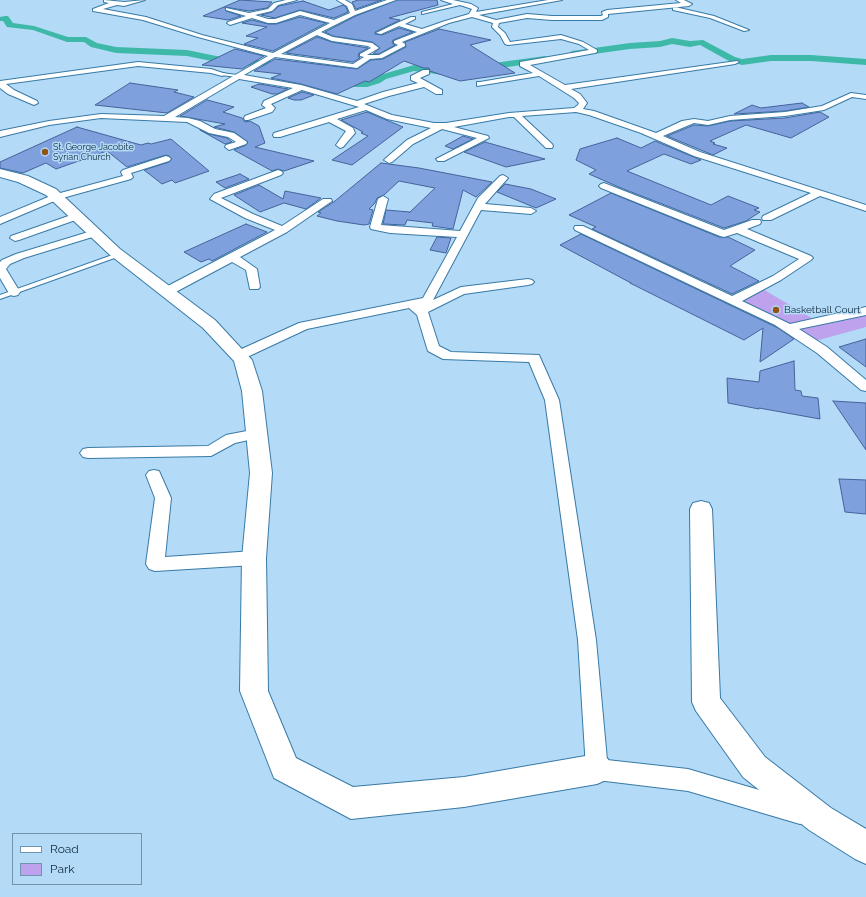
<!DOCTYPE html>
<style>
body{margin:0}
#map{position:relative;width:866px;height:897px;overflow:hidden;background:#b3daf7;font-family:Raleway,sans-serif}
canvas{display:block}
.legend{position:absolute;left:12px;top:833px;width:130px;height:52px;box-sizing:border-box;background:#b3daf7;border:1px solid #7194ad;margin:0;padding:5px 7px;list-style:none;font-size:12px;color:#0f2a3d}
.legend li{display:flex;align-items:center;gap:8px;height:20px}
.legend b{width:20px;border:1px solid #7194ad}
</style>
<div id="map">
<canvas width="866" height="897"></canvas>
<ul class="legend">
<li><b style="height:5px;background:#fff"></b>Road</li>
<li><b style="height:11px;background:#bea2ed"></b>Park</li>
</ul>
</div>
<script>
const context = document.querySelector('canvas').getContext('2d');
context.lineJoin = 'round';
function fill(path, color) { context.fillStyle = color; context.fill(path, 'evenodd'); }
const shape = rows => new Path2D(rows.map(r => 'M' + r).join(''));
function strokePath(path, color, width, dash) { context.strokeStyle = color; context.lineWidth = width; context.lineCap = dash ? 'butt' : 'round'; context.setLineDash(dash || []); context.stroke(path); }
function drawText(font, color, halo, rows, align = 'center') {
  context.font = font + ' Raleway,sans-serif'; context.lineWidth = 3; context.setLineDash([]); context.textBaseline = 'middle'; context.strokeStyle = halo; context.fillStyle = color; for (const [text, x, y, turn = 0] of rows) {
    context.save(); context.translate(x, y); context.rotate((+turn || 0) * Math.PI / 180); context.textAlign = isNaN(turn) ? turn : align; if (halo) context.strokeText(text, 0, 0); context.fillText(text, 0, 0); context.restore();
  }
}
const green = shape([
 [761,288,815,320,789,326,732,301],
 [862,313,866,316,866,327,815,341,798,330]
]);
const canal = shape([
 [5,16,8,16,13,23,34,26,68,37,86,37,97,43,116,47,187,50,226,58,289,62,298,68,293,71,287,68,226,64,187,56,116,53,91,47,84,42,67,42,33,30,7,27,3,21,0,21,0,17,5,16],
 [672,38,690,41,703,40,735,57,742,59,771,55,811,55,866,59,866,65,811,61,771,61,742,65,729,61,700,45,690,47,672,44,660,47,630,49,572,57,568,54,572,51,630,43,660,41,672,38],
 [545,56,548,57,549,59,548,61,501,68,477,74,472,71,474,69,501,62,545,56],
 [414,65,451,70,456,73,451,76,414,71,386,79,380,83,367,87,356,87,332,83,327,80,332,77,366,81,380,75,414,65]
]);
const building = shape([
 [240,0,272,2,267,8,249,11,225,7,226,11,241,16,228,20,203,16,240,0],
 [358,0,382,0,356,9,352,2,358,0],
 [397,0,437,0,438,5,389,18,400,20,375,32,375,34,382,35,399,28,413,32,393,40,392,43,395,45,379,54,373,54,380,48,372,42,333,36,325,32,356,16,397,0],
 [303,1,329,10,343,5,346,7,348,12,334,18,300,10,275,18,261,15,272,12,279,6,303,1],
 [300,17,326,23,273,51,244,44,258,38,246,36,267,27,242,23,252,20,268,24,276,24,300,17],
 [439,29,491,40,470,45,515,73,460,81,430,71,429,68,424,68,404,61,369,82,365,81,337,94,301,84,271,78,281,74,254,71,275,59,357,69,371,60,383,59,406,47,405,42,439,29],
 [317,37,332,42,368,48,359,53,358,56,360,58,353,62,286,53,317,37],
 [235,49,264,56,242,69,202,65,235,49],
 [130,83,178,90,174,92,194,97,167,113,95,105,130,83],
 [259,84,288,89,277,94,272,94,251,87,259,84],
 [302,92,314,95,301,100,294,100,288,98,302,92],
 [207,100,234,107,223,112,242,118,245,122,250,121,259,126,265,143,255,147,314,161,284,171,278,169,272,171,234,150,246,145,248,142,234,132,214,127,225,124,180,116,207,100],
 [802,103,809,107,785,111,734,114,752,105,761,108,802,103],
 [367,112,403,127,352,165,332,160,368,136,361,133,363,132,341,120,367,112],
 [820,112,829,117,791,138,746,125,710,141,715,143,713,144,727,148,713,155,667,136,694,125,708,126,730,121,785,118,820,112],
 [77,127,141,145,148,143,151,144,171,139,209,171,175,183,172,180,162,184,144,170,169,162,172,159,169,156,166,155,127,167,107,151,56,169,46,163,23,173,0,168,0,162,77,127],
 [200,130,209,134,227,138,232,142,225,144,200,130],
 [463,136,473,139,453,149,445,146,463,136],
 [617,138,641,148,655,141,701,160,691,164,664,154,627,171,711,205,728,196,759,208,754,210,760,212,746,221,724,228,621,188,589,174,596,170,576,160,580,149,617,138],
 [485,142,545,159,506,167,464,152,485,142],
 [381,163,419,168,492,182,476,197,463,190,453,229,432,226,433,223,407,220,405,225,383,224,386,210,410,212,409,213,435,188,399,181,384,195,377,198,375,203,369,209,373,210,369,224,364,225,337,221,317,216,321,213,318,212,335,201,381,163],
 [240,174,249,179,225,188,216,182,240,174],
 [505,184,531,189,556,199,536,208,497,192,505,184],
 [259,185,283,199,285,191,321,198,306,209,284,203,260,212,234,195,259,185],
 [611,193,719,237,728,237,755,250,730,266,759,281,732,294,592,229,596,227,569,215,611,193],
 [246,224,267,232,212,261,209,259,201,262,184,252,246,224],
 [581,234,778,328,794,339,760,362,763,328,744,340,630,283,631,283,560,245,581,234],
 [437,237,451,238,446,253,430,250,437,237],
 [866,339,866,367,839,347,866,339],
 [794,361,795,390,801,391,802,396,818,398,820,419,759,408,759,409,728,403,727,378,759,382,760,371,794,361],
 [833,401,866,403,866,450,833,401],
 [839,479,866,480,866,514,845,512,839,479]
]);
const lane = shape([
 [222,73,237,75,239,76,237,77,221,75,222,73],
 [118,253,121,255,120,256,0,299,0,295,118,253]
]);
const street = shape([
 [104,0,124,2,145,0,124,6,117,5,103,9,146,17,202,35,273,53,330,23,300,15,276,23,268,23,252,18,230,25,227,23,228,22,246,16,226,10,226,8,249,13,268,9,274,3,286,0,297,0,278,5,272,11,255,15,268,19,275,19,300,11,334,20,350,13,347,6,337,0,345,0,352,4,355,11,387,0,396,0,355,15,321,32,333,37,372,43,379,48,367,55,379,55,398,45,394,43,394,41,417,32,399,26,381,34,376,33,397,23,411,17,415,17,415,19,405,24,422,29,445,21,469,14,472,9,460,5,422,14,422,12,453,4,441,0,453,0,471,4,478,8,476,12,548,0,562,0,479,15,496,20,527,14,552,16,601,16,603,15,602,12,607,10,681,3,676,0,684,0,692,4,689,6,608,14,608,17,602,20,552,20,527,18,499,23,498,27,505,33,510,42,561,35,583,42,597,50,597,52,595,53,530,65,565,85,737,61,739,62,735,64,571,89,580,94,587,103,583,109,594,111,656,133,682,121,694,119,708,121,730,116,785,112,822,106,851,93,866,95,866,99,852,97,824,110,785,116,730,120,708,125,694,123,663,136,700,152,866,205,866,211,820,196,771,220,763,220,762,218,763,216,811,193,694,156,641,133,589,115,576,112,522,116,552,144,553,146,552,148,546,148,514,117,509,117,454,127,488,136,489,138,444,161,438,161,436,159,477,138,442,129,413,144,392,162,389,163,384,160,386,158,407,140,431,128,387,119,366,110,337,119,353,128,355,133,343,147,340,148,336,145,346,131,329,122,280,137,274,137,273,135,274,133,359,107,302,90,271,104,275,108,272,112,248,120,245,120,244,118,245,116,266,108,262,105,264,101,293,88,239,79,175,117,188,118,200,121,215,129,234,133,247,142,246,144,229,150,225,147,226,145,236,142,228,137,209,133,187,122,101,118,49,125,0,137,0,131,49,121,101,114,164,116,268,56,198,37,143,20,93,11,93,9,109,3,104,2,104,0],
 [472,17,493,23,492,27,500,35,505,44,508,45,561,39,579,44,589,50,520,62,520,66,533,73,480,82,477,82,477,86,539,76,574,98,579,103,578,105,574,108,509,113,446,123,434,123,392,115,364,104,389,96,424,87,436,94,442,94,442,90,420,78,429,74,429,70,423,70,411,76,411,80,418,83,383,92,357,101,301,85,244,75,275,57,357,68,370,59,382,58,405,46,405,44,402,42,449,23,472,17],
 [317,35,332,41,368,46,371,48,360,54,360,56,364,57,353,64,281,54,317,35],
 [675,7,714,16,749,30,744,31,710,18,673,10,673,8,675,7],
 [138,62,211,69,226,74,222,76,211,73,138,66,6,84,14,90,37,101,38,103,34,105,8,94,0,88,0,81,138,62],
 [166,156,169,157,171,159,169,161,131,173,133,177,131,179,59,199,0,224,0,217,53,195,123,176,121,172,123,170,166,156],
 [278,170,281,171,283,173,281,175,221,198,253,214,282,226,323,199,331,199,332,201,287,232,240,257,257,269,260,287,258,289,250,289,246,270,232,262,170,295,162,295,160,292,162,289,275,230,245,218,210,199,214,194,278,170],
 [503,175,508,178,485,204,531,208,536,211,531,214,481,210,433,300,461,287,528,279,532,280,534,282,532,284,528,285,464,294,428,312,439,346,451,352,539,355,559,400,596,640,607,760,688,769,800,802,808,805,811,813,808,821,800,824,688,791,597,780,589,776,586,769,578,640,545,400,529,362,443,359,428,351,427,348,417,315,409,308,307,329,245,358,235,358,233,355,235,352,299,323,423,298,457,237,390,233,371,229,370,227,378,199,383,196,388,199,381,225,460,231,478,198,500,176,503,175],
 [604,183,724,230,752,220,760,220,761,222,760,224,747,229,811,256,813,258,811,260,781,280,742,301,790,324,866,307,866,315,799,329,827,347,866,380,866,391,861,390,817,353,775,325,575,230,574,228,575,226,583,226,732,296,773,276,799,259,737,233,724,237,720,236,601,188,599,186,601,184,604,183],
 [77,213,81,214,82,216,81,218,19,240,15,241,10,238,11,236,77,213],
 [95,230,100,233,99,235,24,258,10,264,6,269,20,292,18,295,14,296,10,295,0,278,0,262,2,260,16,254,95,230],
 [257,429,262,431,264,434,262,437,235,443,211,456,88,458,83,457,80,453,83,449,88,448,208,446,226,435,257,429],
 [154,470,159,471,171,498,165,557,254,551,260,553,263,558,260,563,254,565,155,571,149,569,146,564,155,498,146,475,149,471,154,470]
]);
const secondary = shape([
 [0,169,28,176,56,189,120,249,215,320,252,360,262,391,272,473,266,558,268,691,296,758,353,787,464,777,597,754,608,759,612,769,608,779,597,784,464,807,351,819,274,778,240,691,242,558,250,473,242,391,234,361,203,328,110,255,46,195,18,182,0,177,0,169],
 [701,501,709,503,712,509,720,698,765,757,831,808,866,829,866,864,855,859,809,830,743,777,696,711,692,702,690,509,693,503,701,501]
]);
const markers = [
 [45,152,4,"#905415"],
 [776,310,4,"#905415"]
];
const farPoinames = [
 ["St. George Jacobite",53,147],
 ["Syrian Church",53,157]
];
const poiNames = [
 ["Basketball Court",784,310]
];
fill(green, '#bea2ed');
fill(canal, '#3fb9a7');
fill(building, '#7ea0dc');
strokePath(building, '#44639b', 1);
strokePath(lane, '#387aa6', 2);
strokePath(street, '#387aa6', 2);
strokePath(secondary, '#387aa6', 2);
fill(lane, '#fff');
fill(street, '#fff');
fill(secondary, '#fff');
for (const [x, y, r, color] of markers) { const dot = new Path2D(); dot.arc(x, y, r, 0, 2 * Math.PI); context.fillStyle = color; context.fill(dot); strokePath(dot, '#b3daf7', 1.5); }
drawText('9px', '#0f2a3d', '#b3daf7', farPoinames, 'left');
drawText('10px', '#0f2a3d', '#b3daf7', poiNames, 'left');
</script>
